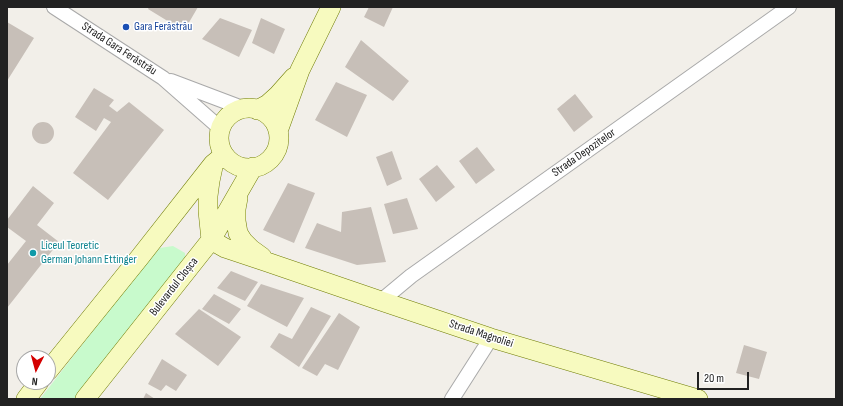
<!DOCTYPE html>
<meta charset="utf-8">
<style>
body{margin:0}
#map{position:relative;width:843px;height:406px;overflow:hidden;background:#f2efe9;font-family:"Sofia Sans Condensed",sans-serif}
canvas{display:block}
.frame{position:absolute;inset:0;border:8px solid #222;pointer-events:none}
.north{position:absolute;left:16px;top:350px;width:40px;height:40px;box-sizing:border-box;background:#fff;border:1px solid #a7a7a7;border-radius:50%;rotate:186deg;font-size:11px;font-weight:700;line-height:16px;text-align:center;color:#222}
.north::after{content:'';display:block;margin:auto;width:14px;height:18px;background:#d40000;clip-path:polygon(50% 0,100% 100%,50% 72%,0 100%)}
.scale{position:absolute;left:697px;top:372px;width:52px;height:18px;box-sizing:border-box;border:2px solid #222;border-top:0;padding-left:5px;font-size:12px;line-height:14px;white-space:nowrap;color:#222;-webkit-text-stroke:3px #fff;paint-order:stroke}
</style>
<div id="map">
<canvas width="843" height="406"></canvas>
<div class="frame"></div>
<div class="north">N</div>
<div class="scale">20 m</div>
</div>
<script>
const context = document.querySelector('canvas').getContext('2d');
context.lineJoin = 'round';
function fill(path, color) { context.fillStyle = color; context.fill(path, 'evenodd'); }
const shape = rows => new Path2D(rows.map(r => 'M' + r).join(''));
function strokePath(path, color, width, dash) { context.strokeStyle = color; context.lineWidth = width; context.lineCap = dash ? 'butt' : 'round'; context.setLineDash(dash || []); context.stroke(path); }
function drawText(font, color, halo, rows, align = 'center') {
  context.font = font + ' "Sofia Sans Condensed",sans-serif'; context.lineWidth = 3; context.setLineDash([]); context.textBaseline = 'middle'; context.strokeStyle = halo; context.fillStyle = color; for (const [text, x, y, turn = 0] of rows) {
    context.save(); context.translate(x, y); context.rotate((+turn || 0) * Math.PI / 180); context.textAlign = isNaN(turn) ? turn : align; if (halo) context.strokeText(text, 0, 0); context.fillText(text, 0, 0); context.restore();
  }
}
const park = shape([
 [173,246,185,253,185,266,74,399,40,399,144,265,160,248]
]);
const building = shape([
 [149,7,198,7,184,31,148,9],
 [369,7,393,7,384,27,364,17],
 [220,18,252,30,239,57,202,39],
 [261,18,285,29,274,54,252,43],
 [7,22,34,38,7,81],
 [361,40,409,81,393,101,345,67],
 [336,82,367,95,347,137,315,120],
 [94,88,114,100,109,106,117,112,129,102,164,130,108,200,73,173,111,122,104,118,96,131,75,117],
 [575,94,593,117,574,132,557,109],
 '32 133a11 11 0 1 1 22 0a11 11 0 1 1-22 0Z',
 [477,147,495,170,476,184,459,161],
 [392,151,402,179,387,186,376,157],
 [437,165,455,187,436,202,419,179],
 [288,183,315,193,294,243,263,230],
 [33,186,54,203,37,225,59,242,7,308,7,265,26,241,7,227,7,220],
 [407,198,418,229,393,234,384,204],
 [371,207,386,262,357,265,305,248,317,223,341,232,342,212],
 [231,271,258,282,245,301,217,288],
 [261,284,304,298,287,327,247,306],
 [214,294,241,309,229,324,202,309],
 [311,307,331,316,299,367,270,347,279,333,292,339],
 [199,309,241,337,218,366,175,334],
 [339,313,360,327,338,370,325,364,317,376,302,368],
 [744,345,767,352,759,379,736,373],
 [162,359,187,375,176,391,166,385,161,391,148,384],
 [146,393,155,399,143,399]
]);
const street = shape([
 [54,7,163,78,221,129],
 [171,81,245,109],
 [381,301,411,276,789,7],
 [452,399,491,338]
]);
const secondary = shape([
 '219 138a30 30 0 1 1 60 0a30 30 0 1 1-60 0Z',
 [257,110,268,104,278,95,294,77],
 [278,131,300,70,331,7],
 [238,198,236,209,236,221,238,233,243,241,251,249,262,257],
 [211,240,225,248,267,262,381,301,491,338,698,399],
 [211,240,208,211,208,196,210,181,213,167],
 [48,371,140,257,213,164,224,155],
 [26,399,39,382],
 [85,399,211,240,253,167]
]);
const markers = [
 [126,27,4,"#1a4fb4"],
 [33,253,4,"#0f9aa8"]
];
const transitNames = [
 ["Gara Ferăstrău",134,27]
];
const streetNames = [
 ["Strada Gara Ferăstrău",119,49,33],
 ["Strada Depozitelor",584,153,-35],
 ["Bulevardul Cloșca",174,287,-52],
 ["Strada Magnoliei",481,334,18]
];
const cultureNames = [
 ["Liceul Teoretic",41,246],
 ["German Johann Ettinger",41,260]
];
fill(park, '#c8facc');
fill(building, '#c7bfb8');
strokePath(street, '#a9a9a9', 16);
strokePath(secondary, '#707d05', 20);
strokePath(street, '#fff', 14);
strokePath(secondary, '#f7fabf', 19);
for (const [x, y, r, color] of markers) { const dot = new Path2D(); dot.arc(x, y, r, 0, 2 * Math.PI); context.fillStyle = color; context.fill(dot); strokePath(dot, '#fff', 1.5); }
drawText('12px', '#164399', '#fff', transitNames, 'left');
drawText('12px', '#222', '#fff', streetNames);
drawText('12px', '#0d838f', '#fff', cultureNames, 'left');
</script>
